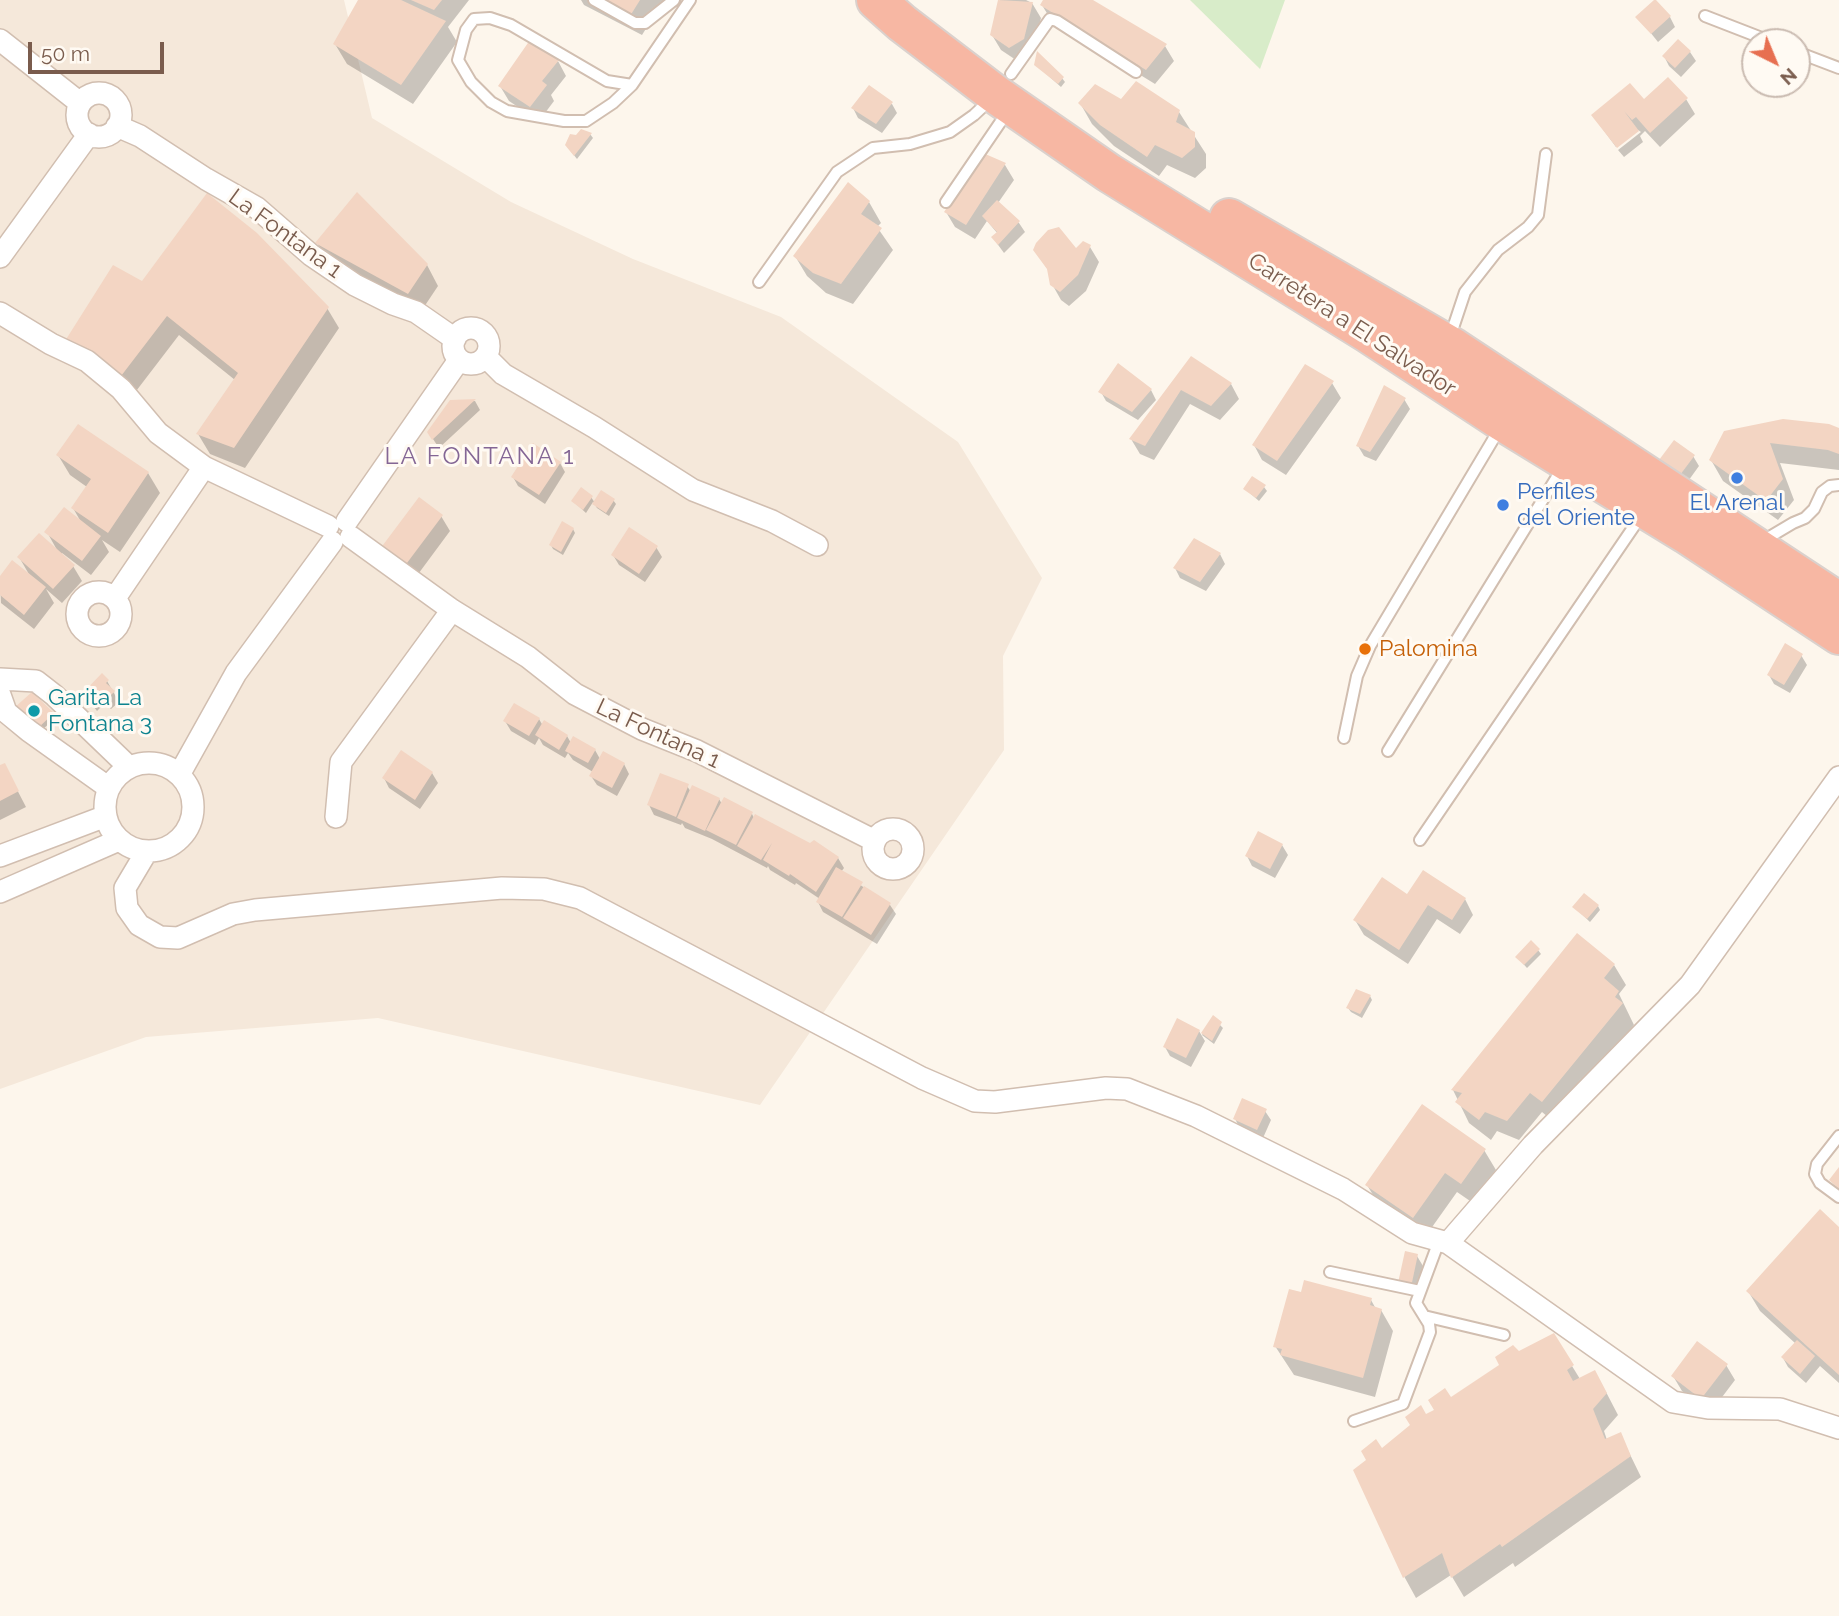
<!DOCTYPE html>
<style>
body{margin:0}
#map{position:relative;width:1839px;height:1616px;overflow:hidden;background:#fdf6ec;font-family:Raleway,sans-serif}
canvas{display:block}
.north{position:absolute;left:1741px;top:28px;width:70px;height:70px;box-sizing:border-box;background:#fffaf3;border:2px solid #cabbb1;border-radius:50%;rotate:137deg;font-size:19px;font-weight:700;line-height:28px;text-align:center;color:#7a5c4d}
.north::after{content:'';display:block;margin:auto;width:24px;height:32px;background:#e76f51;clip-path:polygon(50% 0,100% 100%,50% 72%,0 100%)}
.scale{position:absolute;left:28px;top:42px;width:136px;height:32px;box-sizing:border-box;border:4px solid #7a5c4d;border-top:0;padding-left:9px;font-size:21px;line-height:24px;white-space:nowrap;color:#7a5c4d;-webkit-text-stroke:5px #fffaf3;paint-order:stroke}
</style>
<div id="map">
<canvas width="1839" height="1616"></canvas>
<div class="north">N</div>
<div class="scale">50 m</div>
</div>
<script>
const context = document.querySelector('canvas').getContext('2d');
context.lineJoin = 'round';
function fill(path, color) { context.fillStyle = color; context.fill(path, 'evenodd'); }
const shape = rows => new Path2D(rows.map(r => 'M' + r).join(''));
function strokePath(path, color, width, dash) { context.strokeStyle = color; context.lineWidth = width; context.lineCap = dash ? 'butt' : 'round'; context.setLineDash(dash || []); context.stroke(path); }
function drawText(font, color, halo, rows, align = 'center') {
  context.font = font + ' Raleway,sans-serif'; context.lineWidth = 6; context.setLineDash([]); context.textBaseline = 'middle'; context.strokeStyle = halo; context.fillStyle = color; for (const [text, x, y, turn = 0] of rows) {
    context.save(); context.translate(x, y); context.rotate((+turn || 0) * Math.PI / 180); context.textAlign = isNaN(turn) ? turn : align; if (halo) context.strokeText(text, 0, 0); context.fillText(text, 0, 0); context.restore();
  }
}
const residential = shape([
 [0,0,344,0,372,118,511,202,633,259,781,317,958,442,1042,578,1003,656,1004,750,760,1105,378,1018,146,1037,0,1089]
]);
const green = shape([
 [1190,0,1285,0,1260,69]
]);
const shadow = shape([
 [360,0,469,0,448,27,457,42,413,104,347,64,335,44],
 [581,0,664,0,642,35,584,5],
 [1000,0,1026,0,1032,3,1041,18,1032,54,1019,62,1001,50,992,35],
 [1045,0,1090,0,1165,46,1174,61,1155,84,1051,20,1042,5],
 [1638,17,1670,17,1675,27,1658,42],
 [1690,52,1696,61,1681,77,1669,66,1664,56],
 [558,61,566,76,551,95,554,101,539,121,509,101,500,86],
 [1036,65,1062,78,1065,82,1061,87],
 [1686,99,1695,114,1660,147,1645,131,1640,136,1643,142,1624,157,1618,150,1641,132,1638,130,1616,147,1593,116,1644,102],
 [1080,103,1179,112,1206,154,1206,168,1195,178,1167,165,1159,176,1114,146,1092,124],
 [892,104,897,113,882,133,858,118,853,108],
 [590,134,593,138,577,159,569,149],
 [984,155,1005,165,1014,180,998,203,1019,223,1025,232,1004,253,993,238,998,234,987,221,975,239,955,227,946,212],
 [869,202,881,223,877,227,893,250,853,304,826,293,807,276,795,256],
 [317,243,427,265,438,286,420,313,328,263],
 [1090,247,1099,262,1086,291,1069,306,1061,300,1052,284,1050,273,1035,250,1075,250],
 [143,284,327,308,339,328,245,468,210,454,198,434,235,380,179,335,130,399,67,341],
 [1191,359,1231,384,1239,399,1220,420,1190,404,1154,460,1140,454,1131,439],
 [1332,383,1341,398,1286,475,1262,460,1254,445],
 [1151,390,1156,400,1138,420,1106,401,1101,392],
 [1404,399,1410,409,1376,461,1364,456,1358,446],
 [475,401,480,410,439,448,429,433,451,402],
 [1839,430,1839,470,1780,463,1794,500,1778,520,1723,481,1711,460,1725,432],
 [58,455,148,473,160,493,120,552,102,540,109,552,91,575,62,553,61,555,73,566,82,581,62,603,46,589,54,603,34,629,1,603,0,578,30,576,19,557,57,550,47,532,81,522,73,508,87,487,70,475],
 [1693,456,1699,466,1686,484,1661,460],
 [560,463,565,472,545,504,518,486,513,477],
 [1264,487,1267,491,1259,501,1245,489],
 [591,497,595,503,613,500,616,504,609,516,597,508,593,502,586,513,573,501],
 [441,516,450,531,413,581,391,565],
 [573,529,575,533,563,555,553,549,551,545],
 [656,547,662,557,645,582,619,565,613,555],
 [1220,554,1225,564,1206,591,1180,578,1175,568],
 [1801,655,1807,665,1790,693,1774,684,1769,675],
 [107,681,119,702,111,709,105,703,97,711,84,694],
 [19,713,52,714,55,718,40,732],
 [539,719,543,726,567,736,571,743,595,750,600,759,624,764,629,774,617,796,597,785,591,776,593,772,573,760,568,753,565,758,543,745,539,738,535,745,511,731,505,721],
 [0,767,12,780,26,807,0,820],
 [432,773,438,783,420,809,389,788,384,778],
 [687,786,691,792,719,799,722,804,752,814,754,818,838,858,844,868,841,872,890,905,896,914,877,944,823,912,818,902,820,899,796,883,795,885,770,870,768,866,767,868,712,839,685,828,682,823,681,825,654,815,649,805],
 [1282,845,1288,855,1275,878,1252,866,1247,856],
 [1408,896,1465,899,1473,915,1460,934,1437,919,1408,964,1364,935,1355,920],
 [1598,906,1600,910,1590,922,1574,907],
 [1538,950,1541,954,1527,968,1517,957],
 [1614,965,1626,985,1619,994,1634,1025,1554,1122,1542,1112,1519,1140,1497,1131,1491,1140,1469,1123,1453,1090],
 [1370,996,1372,1000,1362,1018,1351,1012,1348,1008],
 [1213,1018,1223,1028,1214,1044,1202,1035],
 [1199,1031,1205,1041,1191,1067,1170,1056,1165,1047],
 [1265,1111,1271,1120,1263,1138,1240,1128,1235,1119],
 [1484,1150,1496,1170,1473,1203,1457,1192,1425,1237,1379,1205,1367,1185],
 [1839,1229,1839,1383,1820,1366,1806,1383,1788,1367,1783,1358,1796,1344,1760,1311,1748,1291],
 [1417,1256,1423,1266,1416,1295,1405,1293],
 [1371,1300,1376,1309,1381,1310,1393,1331,1375,1397,1294,1375,1275,1346],
 [1553,1335,1580,1379,1606,1392,1618,1415,1604,1431,1607,1440,1620,1434,1641,1477,1515,1567,1513,1563,1464,1597,1451,1575,1416,1598,1405,1578,1355,1471,1426,1416,1518,1353],
 [1726,1365,1735,1380,1710,1413,1682,1391,1673,1376]
]);
const building = shape([
 [358,0,401,0,446,21,401,85,333,44],
 [411,0,442,0,434,10],
 [600,0,640,0,630,16],
 [998,0,1033,2,1024,39,1009,48,990,35],
 [1043,0,1093,0,1167,44,1146,70,1040,5],
 [1654,0,1656,0,1671,16,1651,34,1635,17],
 [1678,39,1691,51,1675,68,1662,56],
 [530,40,559,60,542,81,547,85,530,107,498,86],
 [1037,51,1064,77,1058,84,1034,65],
 [1668,77,1688,98,1650,133,1636,117,1632,120,1624,111,1639,131,1617,148,1591,115,1630,83,1644,99],
 [1136,81,1180,110,1176,122,1195,132,1195,147,1182,158,1155,145,1147,157,1100,125,1078,103,1095,84,1121,99],
 [869,85,893,102,876,124,851,108],
 [581,129,592,133,574,156,565,145,570,134,576,135],
 [983,153,1006,163,966,225,944,212],
 [848,182,870,201,861,214,882,228,841,284,813,273,793,256],
 [357,192,428,264,408,294,315,243],
 [207,193,257,233,329,307,234,448,196,434,238,373,167,316,118,380,65,341,113,265,142,281],
 [997,200,1020,221,998,245,991,237,997,232,982,216],
 [1059,227,1076,248,1083,241,1091,245,1078,275,1060,292,1050,285,1047,269,1033,250,1036,243,1048,230],
 [1191,356,1232,383,1211,406,1181,390,1145,446,1129,439],
 [1118,363,1152,389,1132,412,1098,392],
 [1305,364,1334,381,1277,461,1252,445],
 [1384,385,1406,398,1370,452,1356,446],
 [476,399,432,440,427,432,450,400],
 [1783,419,1829,424,1839,428,1839,454,1828,450,1770,443,1783,479,1766,501,1709,460,1724,431],
 [78,424,149,472,108,533,71,508,91,479,56,455],
 [1674,440,1695,455,1680,475,1659,460],
 [533,443,561,462,539,495,511,477],
 [1252,476,1266,485,1256,498,1243,489],
 [581,487,593,496,583,510,571,501],
 [601,490,615,499,606,513,592,504],
 [419,497,443,515,404,567,380,549],
 [64,507,101,536,82,561,44,532],
 [562,521,574,528,561,552,549,545],
 [629,527,658,546,639,574,611,555],
 [39,533,75,565,53,589,17,557],
 [1194,538,1221,553,1200,582,1173,568],
 [12,560,46,587,24,615,0,595,0,576],
 [1785,643,1803,654,1784,685,1767,675],
 [102,673,109,680,106,683,115,691,105,701,99,694,91,703,82,694],
 [32,692,54,713,37,729,14,708],
 [514,703,540,718,529,736,503,721],
 [544,720,568,735,559,750,535,735],
 [573,736,596,749,588,763,565,751],
 [401,750,433,772,415,800,382,778],
 [603,751,625,763,612,788,589,776],
 [5,763,19,791,0,801,0,765],
 [660,773,689,784,676,817,647,805],
 [692,785,720,798,705,831,677,818],
 [724,797,753,812,736,845,706,830],
 [755,814,810,843,814,840,839,857,816,892,790,874,789,876,763,860,772,843,761,860,737,846],
 [1258,831,1283,844,1270,869,1245,856],
 [836,867,863,882,842,917,816,902],
 [1423,870,1466,898,1452,920,1428,905,1399,950,1353,920,1382,877,1407,894],
 [864,886,891,903,871,935,843,918],
 [1584,893,1599,905,1587,919,1572,907],
 [1577,933,1615,964,1604,978,1619,991,1615,997,1623,1003,1542,1102,1530,1093,1507,1121,1485,1112,1479,1120,1455,1102,1462,1093,1451,1090],
 [1531,940,1540,949,1524,965,1515,957],
 [1356,989,1371,995,1360,1014,1346,1008],
 [1213,1015,1222,1022,1212,1041,1201,1033],
 [1177,1018,1200,1030,1186,1058,1163,1047],
 [1242,1098,1267,1109,1257,1130,1233,1119],
 [1422,1104,1486,1149,1461,1184,1445,1173,1413,1218,1365,1185],
 [1839,1167,1839,1189,1829,1180],
 [1820,1209,1839,1227,1839,1375,1746,1291],
 [1405,1251,1418,1254,1411,1287,1398,1283],
 [1304,1280,1372,1298,1370,1305,1382,1309,1363,1378,1280,1355,1282,1349,1273,1347,1289,1289,1301,1292],
 [1554,1333,1574,1365,1567,1370,1573,1381,1595,1370,1607,1393,1593,1409,1605,1439,1621,1432,1631,1456,1502,1547,1500,1544,1451,1578,1442,1553,1403,1578,1353,1470,1366,1460,1361,1451,1376,1439,1382,1448,1410,1425,1405,1417,1421,1405,1426,1414,1434,1410,1428,1400,1445,1388,1451,1397,1499,1365,1495,1357,1513,1345,1519,1351],
 [1797,1340,1815,1356,1800,1374,1781,1357],
 [1697,1341,1728,1364,1701,1399,1671,1376]
]);
const lane = shape([
 [594,0,635,23,645,23,674,0],
 [1705,16,1772,42],
 [1797,52,1839,68],
 [1011,74,1050,19,1057,21,1136,72],
 [632,85,607,81,511,25,490,18,474,19,466,30,458,60,471,82,491,102,507,111,564,121,586,121,613,103,632,85,690,0],
 [946,202,1008,111],
 [759,282,837,172,873,148,910,144,950,132,974,115,991,99],
 [1453,339,1453,328,1465,292,1498,250,1528,227,1538,215,1546,154],
 [1761,542,1793,523,1805,518,1814,509,1822,492,1830,486,1839,485],
 [1344,738,1357,676,1370,646,1500,428],
 [1388,751,1563,467],
 [1420,840,1641,516],
 [1839,1136,1817,1164,1815,1174,1820,1183,1839,1197],
 [1330,1272,1420,1291],
 [1424,1316,1504,1335],
 [1354,1421,1403,1404,1430,1332,1429,1324,1416,1303,1439,1241]
]);
const street = shape([
 [0,40,80,103],
 '77 115a22 22 0 1 1 44 0a22 22 0 1 1-44 0Z',
 [117,126,140,136,206,179,257,208,311,255,355,285,393,304,416,312,455,339],
 [0,257,89,134],
 [0,313,51,344,87,361,121,389,158,433,204,467,328,526],
 '453 346a18 18 0 1 1 36 0a18 18 0 1 1-36 0Z',
 [486,357,503,374,594,427,693,490,772,521,817,545],
 [347,521,459,360],
 [351,537,452,610,528,657,575,694,642,729,697,751,875,841],
 '77 614a22 22 0 1 1 44 0a22 22 0 1 1-44 0Z',
 [115,598,204,467],
 [0,679,36,681,54,695,129,767],
 [0,695,6,712,29,731,109,788],
 '105 807a44 44 0 1 1 88 0a44 44 0 1 1-88 0Z',
 [179,775,236,673,332,542],
 [336,817,341,762,452,610],
 '873 849a20 20 0 1 1 40 0a20 20 0 1 1-40 0Z',
 [147,851,125,888,127,908,139,925,160,937,178,938,233,914,255,910,502,888,544,889,580,898,922,1078,975,1101,995,1102,1106,1088,1127,1089,1196,1116,1343,1189,1412,1233,1448,1243,1673,1402,1708,1408,1780,1409,1839,1428],
 [0,856,106,816],
 [0,892,119,840],
 [1448,1243,1533,1145,1690,985,1839,777]
]);
const highway = shape([
 [876,0,902,23,995,94,1109,173,1369,334,1503,422,1686,534,1839,635],
 [1229,218,1454,348,1839,602]
]);
const markers = [
 [1737,478,7,"#3f7fe0"],
 [1503,505,7,"#3f7fe0"],
 [1365,649,7,"#e8710a"],
 [34,711,7,"#0f9aa8"]
];
const streetNames = [
 ["La Fontana 1",285,234,36],
 ["Carretera a El Salvador",1352,325,33],
 ["La Fontana 1",658,734,25]
];
const shopNames = [
 ["Perfiles",1517,492],
 ["del Oriente",1517,518],
 ["El Arenal",1737,503,"center"]
];
const foodNames = [
 ["Palomina",1379,649]
];
const cultureNames = [
 ["Garita La",48,698],
 ["Fontana 3",48,724]
];
const neighbourhoodNames = [
 ["LA FONTANA 1",480,457]
];
fill(residential, '#f5e8da');
fill(green, '#d8ecc9');
fill(shadow, '#0003');
fill(building, '#f3d5c3');
strokePath(lane, '#d1beb0', 14);
strokePath(street, '#d1beb0', 24);
strokePath(highway, '#dad1cd', 42);
strokePath(lane, '#fff', 10);
strokePath(street, '#fff', 21);
strokePath(highway, '#f7b7a3', 38);
for (const [x, y, r, color] of markers) { const dot = new Path2D(); dot.arc(x, y, r, 0, 2 * Math.PI); context.fillStyle = color; context.fill(dot); strokePath(dot, '#fffaf3', 2.5); }
drawText('23px', '#7a5c4d', '#fffaf3', streetNames);
drawText('23px', '#366cbe', '#fffaf3', shopNames, 'left');
drawText('23px', '#c56008', '#fffaf3', foodNames, 'left');
drawText('23px', '#0d838f', '#fffaf3', cultureNames, 'left');
context.letterSpacing = '2px';
drawText('24px', '#846695', '#fffaf3', neighbourhoodNames);
context.letterSpacing = '0px';
</script>
